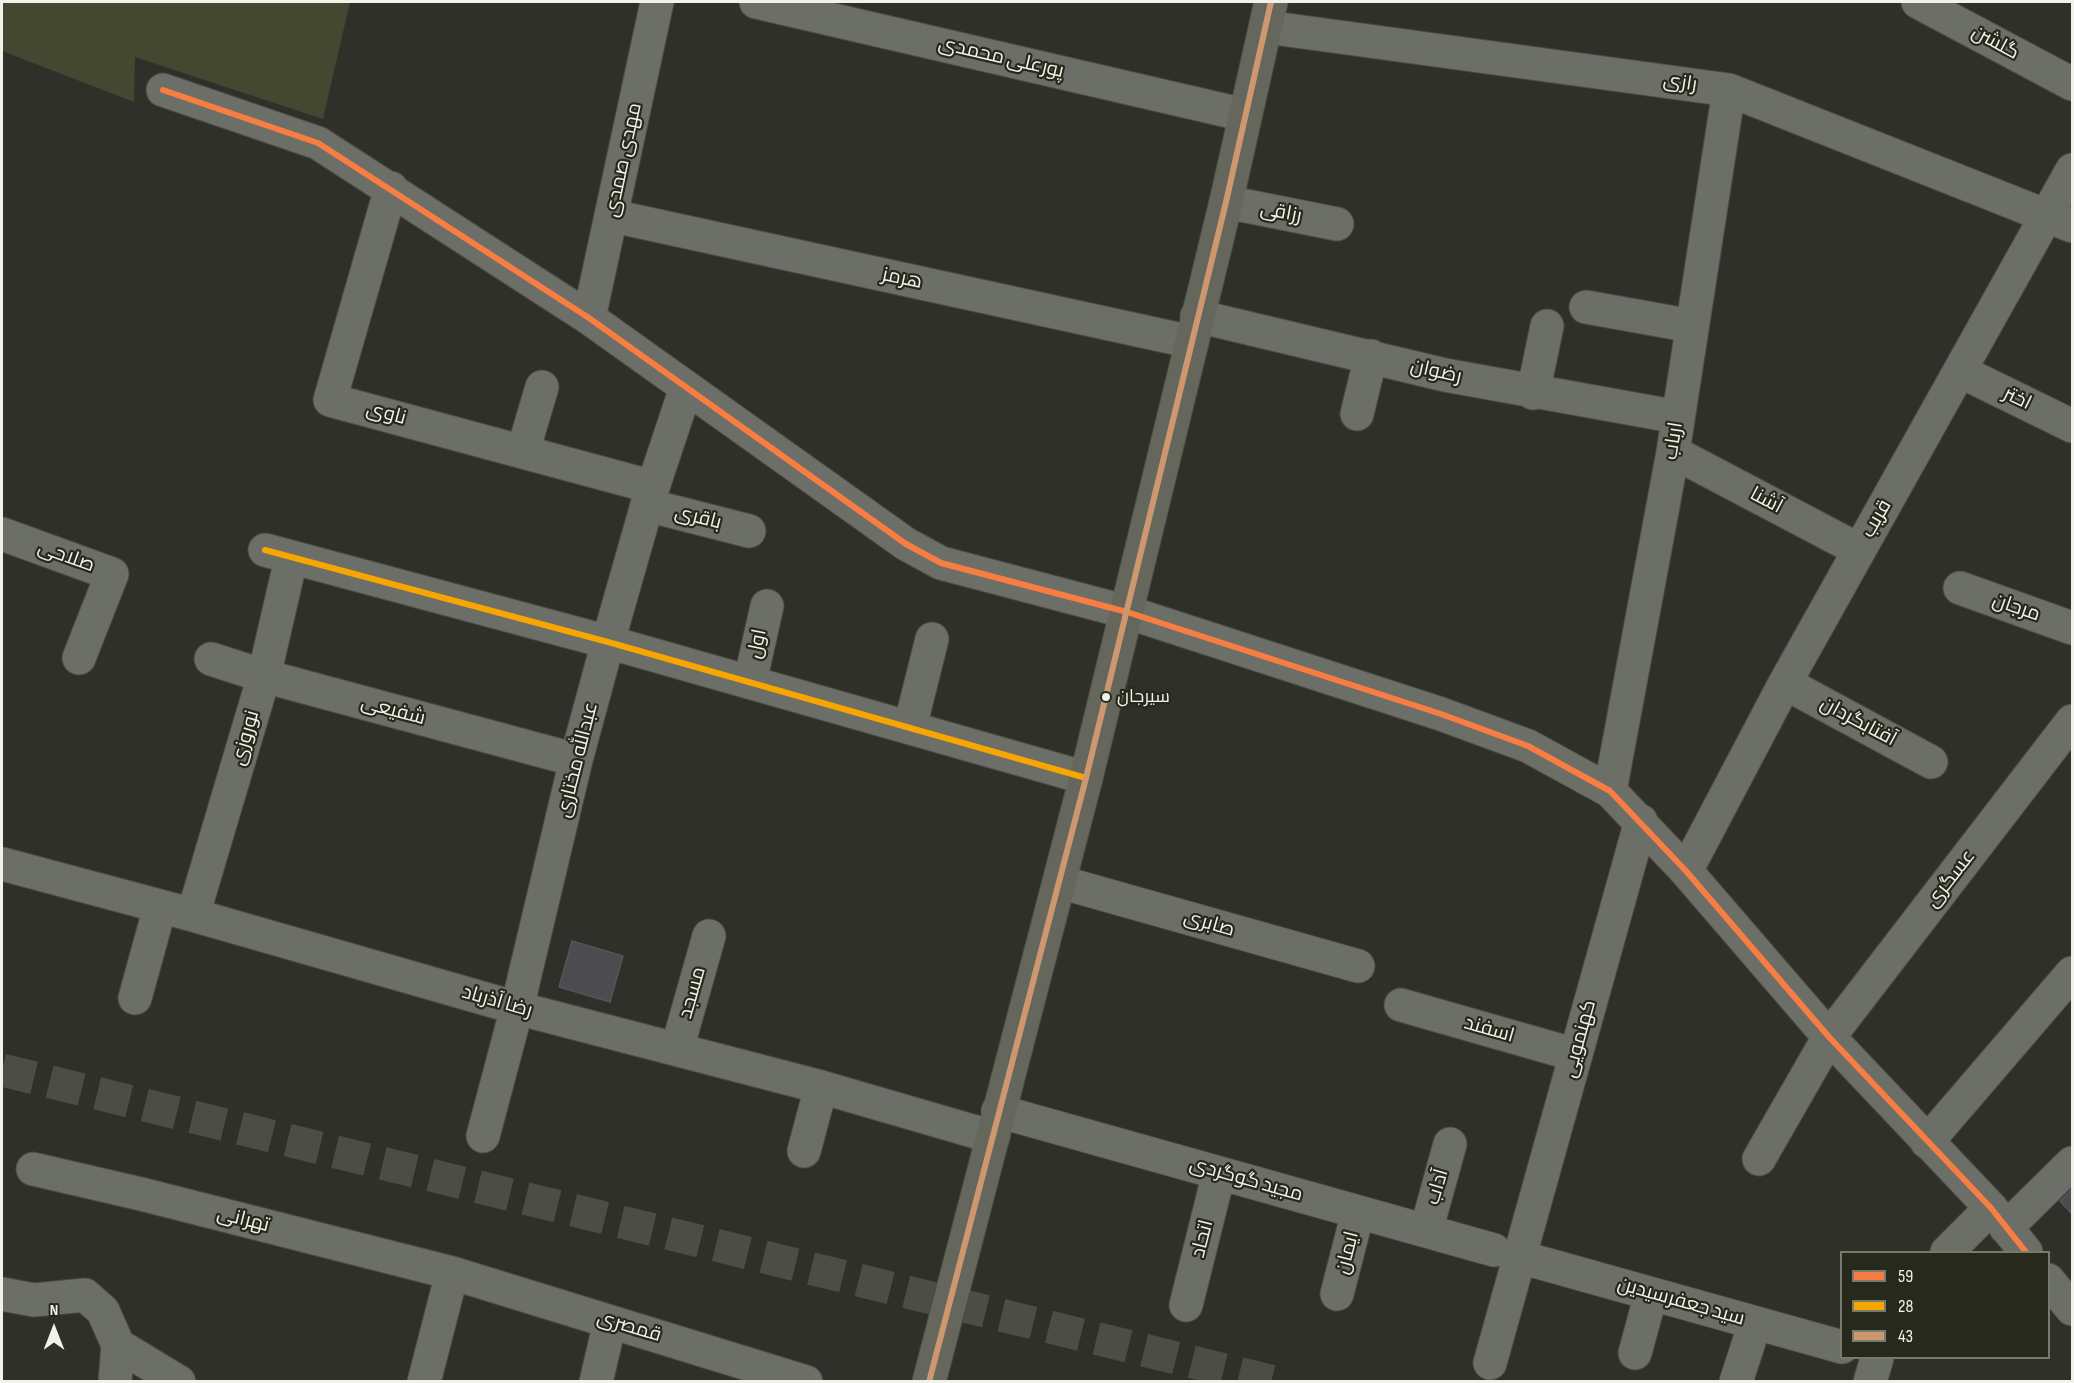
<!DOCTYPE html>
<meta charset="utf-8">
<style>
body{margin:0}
#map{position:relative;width:2074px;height:1383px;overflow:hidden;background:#2f3029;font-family:"Sofia Sans Condensed",sans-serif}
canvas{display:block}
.frame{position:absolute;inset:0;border:3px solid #f1f3ea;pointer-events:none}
.legend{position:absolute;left:1840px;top:1251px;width:210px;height:108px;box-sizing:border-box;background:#26291c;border:2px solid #777a6e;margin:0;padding:8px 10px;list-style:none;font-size:18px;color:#f1f3ea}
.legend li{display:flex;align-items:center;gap:12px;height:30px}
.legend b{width:30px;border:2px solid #777a6e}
.north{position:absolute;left:24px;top:1299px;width:60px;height:60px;-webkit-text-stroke:4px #26291c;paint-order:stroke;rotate:0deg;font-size:16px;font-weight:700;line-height:24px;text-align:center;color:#f1f3ea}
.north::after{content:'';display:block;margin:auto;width:21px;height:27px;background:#f1f3ea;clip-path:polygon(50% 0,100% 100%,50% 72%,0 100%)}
</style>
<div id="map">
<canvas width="2074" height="1383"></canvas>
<div class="frame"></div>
<ul class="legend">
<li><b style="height:8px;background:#f77d43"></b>59</li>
<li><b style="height:8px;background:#f7a600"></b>28</li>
<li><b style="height:8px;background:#cd976f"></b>43</li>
</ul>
<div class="north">N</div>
</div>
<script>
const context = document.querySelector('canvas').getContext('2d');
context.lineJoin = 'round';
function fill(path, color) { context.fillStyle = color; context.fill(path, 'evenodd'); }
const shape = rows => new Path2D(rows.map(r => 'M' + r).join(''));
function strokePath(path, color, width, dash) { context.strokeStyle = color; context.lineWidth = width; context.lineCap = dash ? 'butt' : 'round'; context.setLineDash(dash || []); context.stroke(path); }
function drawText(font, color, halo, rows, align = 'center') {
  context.font = font + ' "Sofia Sans Condensed",Cairo,sans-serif'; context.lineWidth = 4.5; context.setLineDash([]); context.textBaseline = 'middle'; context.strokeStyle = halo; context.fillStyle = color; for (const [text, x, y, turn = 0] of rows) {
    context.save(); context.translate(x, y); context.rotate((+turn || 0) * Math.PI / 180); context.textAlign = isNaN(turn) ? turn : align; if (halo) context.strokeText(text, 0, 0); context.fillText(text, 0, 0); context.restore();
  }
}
const green = shape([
 [2,2,350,2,323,119,135,57,134,102,2,51]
]);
const building = shape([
 [572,941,623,956,610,1002,559,987,572,941],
 [2072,1189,2072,1214,2060,1201,2072,1189]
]);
const majorTunnel = shape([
 [2,1070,1274,1382]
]);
const minor = shape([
 [756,2,1245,115],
 [1918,2,2072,84],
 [1266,27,1729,90,2072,226],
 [163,90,318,143,589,318,906,544,941,563,1127,612,1441,714,1528,746,1610,791,1686,871,1829,1037,1991,1208,2026,1252],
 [391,188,330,400,653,487],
 [1226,202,1337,224],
 [613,216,1192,342],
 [1586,307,1692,326],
 [1197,316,1445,375,1678,417],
 [589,318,657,2],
 [1962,372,2072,426],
 [1533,393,1547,326],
 [1357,414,1371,356],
 [523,451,542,387],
 [1673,452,1859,550],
 [647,505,749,531],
 [2,534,112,574,79,658],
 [265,550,608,642,1086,778],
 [1960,588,2072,628],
 [211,659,264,676,576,760],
 [750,682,767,606],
 [1785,683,1931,762],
 [910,727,932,639],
 [1610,791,1673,452,1729,90],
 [2,864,193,915,517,1008,821,1087,993,1137],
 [1686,871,1785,683,2072,170],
 [1060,882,1358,966],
 [193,915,264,676,291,559],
 [135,998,160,907],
 [1401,1005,1576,1055],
 [677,1049,709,936],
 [998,1111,1494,1250],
 [483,1136,517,1008,576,760,608,642,647,505,686,388],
 [1927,1142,2072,973],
 [804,1151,821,1087],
 [1759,1159,1829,1037,2072,721],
 [33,1169,141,1194,452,1273,806,1382],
 [2006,1228,2072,1163],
 [1426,1231,1450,1144],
 [1947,1252,1991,1208],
 [1520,1257,1842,1347],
 [2048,1280,2072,1309],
 [2,1294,34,1300,85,1295,103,1311,118,1345,115,1382],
 [1337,1294,1358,1212],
 [1186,1305,1219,1173],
 [118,1345,179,1382],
 [1635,1353,1651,1294],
 [1490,1363,1641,821],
 [424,1382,452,1273],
 [596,1382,610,1322],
 [1736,1382,1755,1323],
 [1870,1382,1877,1358]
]);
const major = shape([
 [929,1382,1086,778,1226,202,1271,2]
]);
const bus1 = shape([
 [163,90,318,143,589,318,906,544,941,563,1127,612,1441,714,1528,746,1610,791,1686,871,1829,1037,1991,1208,2026,1252]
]);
const bus2 = shape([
 [265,550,608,642,1086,778]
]);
const bus3 = shape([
 [929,1382,1086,778,1226,202,1271,2]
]);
const markers = [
 [1106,697,5,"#f1f3ea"]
];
const busNames = [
 ["سیرجان",1117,697]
];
const streetNames = [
 ["گلشن",1995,43,28],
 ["پورعلی محمدی",1001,58,13],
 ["رازی",1680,83,9],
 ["مهدی صمدی",624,160,-78],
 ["رزاقی",1281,213,11],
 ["هرمز",902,279,12],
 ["رضوان",1436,372,13],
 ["اختر",2017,399,26],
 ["ناوی",386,414,15],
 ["ارباب",1674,441,-81],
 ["آشنا",1766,501,28],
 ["باقری",698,518,14],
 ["قریب",1877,519,-60],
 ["صلاحی",66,557,20],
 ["مرجان",2016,608,19],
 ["اول",758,644,-78],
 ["شفیعی",393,711,15],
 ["آفتابگردان",1858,722,28],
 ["نوروزی",246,738,-74],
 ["عبدالله مختاری",578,760,-76],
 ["عسگری",1951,879,-52],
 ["صابری",1209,924,16],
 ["مسجد",693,993,-74],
 ["رضا آذرباد",497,1002,16],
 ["اسفند",1489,1030,16],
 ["کهنمویی",1580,1039,-75],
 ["مجید گوگردی",1246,1180,16],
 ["آداب",1438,1187,-74],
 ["تهرانی",243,1220,14],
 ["اتحاد",1203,1239,-76],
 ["ایمان",1348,1253,-76],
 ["سید جعفرسیدین",1681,1302,16],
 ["قمصری",629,1327,17]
];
fill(green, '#444831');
fill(building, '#4c4c50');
strokePath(building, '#555', 1.5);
strokePath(majorTunnel, '#4c4d46', 33, [33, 16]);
strokePath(minor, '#4b4c45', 35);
strokePath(major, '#4b4c45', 35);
strokePath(minor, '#6c6e68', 33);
strokePath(major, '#65675d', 33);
strokePath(bus1, '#f77d43', 6);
strokePath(bus2, '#f7a600', 6);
strokePath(bus3, '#cd976f', 6);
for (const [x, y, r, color] of markers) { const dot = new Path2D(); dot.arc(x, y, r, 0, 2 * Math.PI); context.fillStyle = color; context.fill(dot); strokePath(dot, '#26291c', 2); }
drawText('18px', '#f1f3ea', '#26291c', busNames, 'left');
drawText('20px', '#f1f3ea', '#26291c', streetNames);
</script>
